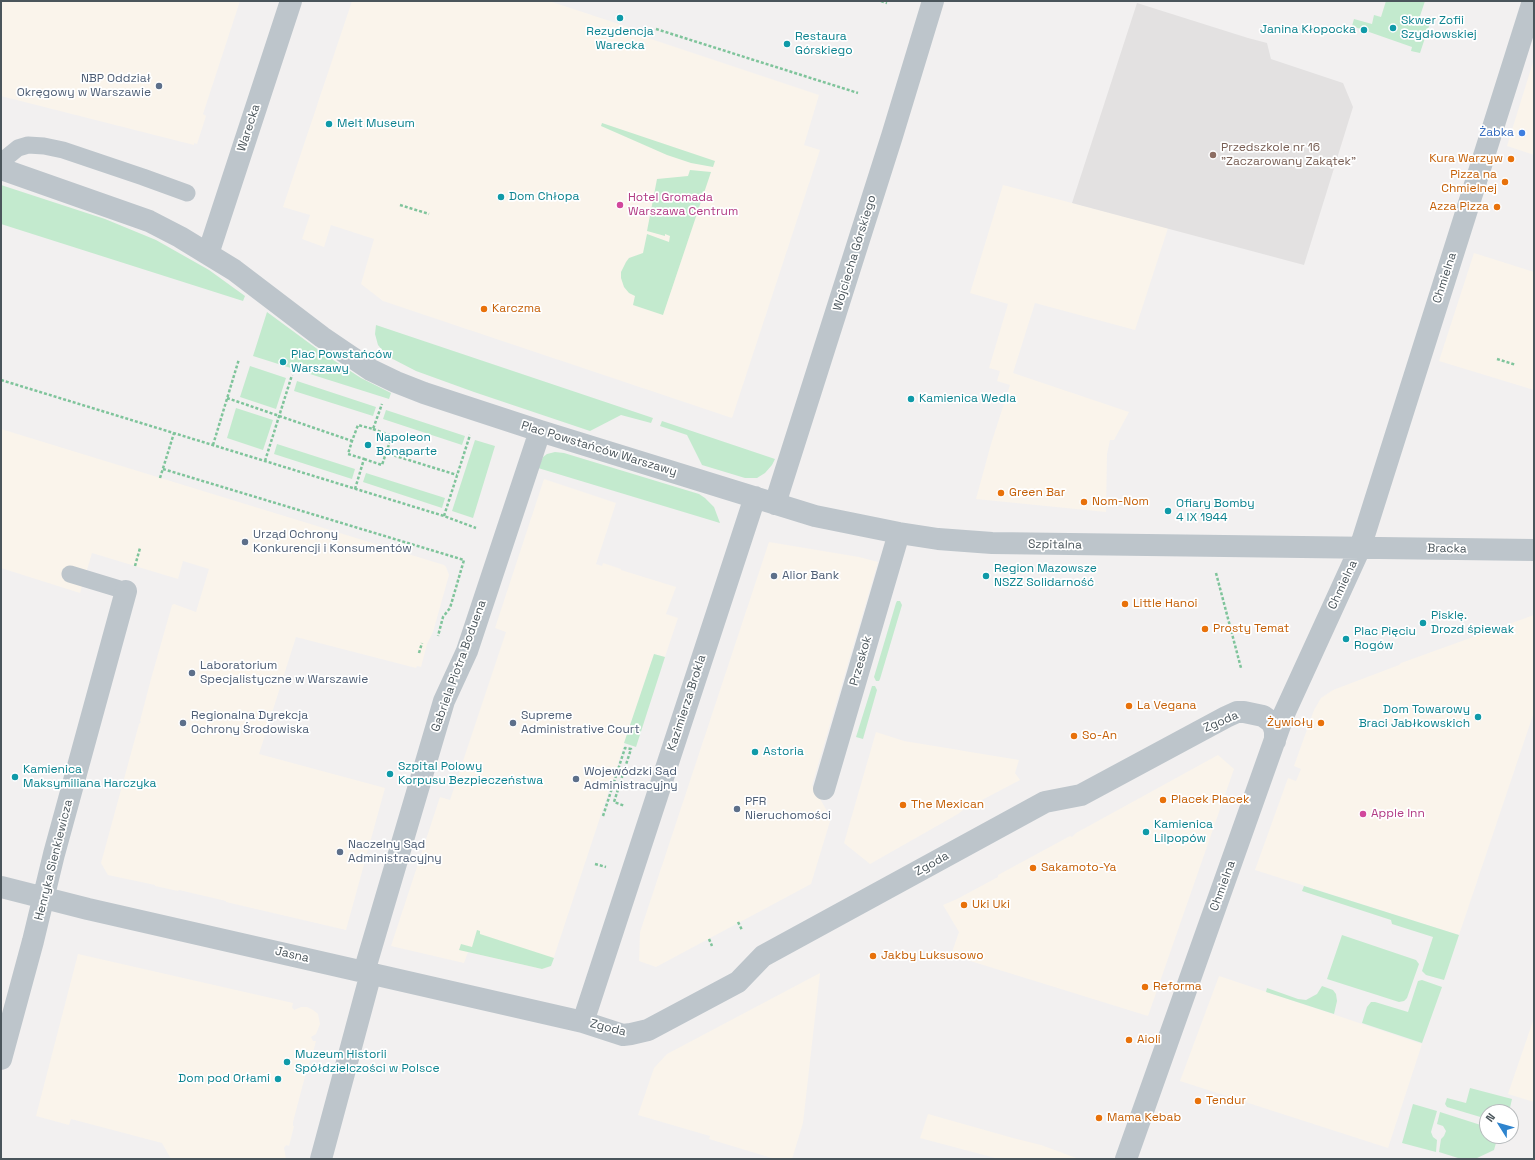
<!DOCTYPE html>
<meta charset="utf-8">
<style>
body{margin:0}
#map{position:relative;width:1535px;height:1160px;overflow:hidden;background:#f2f0f0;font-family:"Space Grotesk",sans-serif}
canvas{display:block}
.frame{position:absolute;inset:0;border:2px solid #4a555b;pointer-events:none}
.north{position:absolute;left:1479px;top:1104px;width:40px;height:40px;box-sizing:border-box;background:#fff;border:1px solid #b7bbbd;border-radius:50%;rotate:307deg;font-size:11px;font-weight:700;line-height:16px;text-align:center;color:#4a555b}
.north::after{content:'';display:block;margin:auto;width:14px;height:18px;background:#2e84ce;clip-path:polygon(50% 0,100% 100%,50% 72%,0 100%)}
</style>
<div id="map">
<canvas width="1535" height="1160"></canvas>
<div class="frame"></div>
<div class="north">N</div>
</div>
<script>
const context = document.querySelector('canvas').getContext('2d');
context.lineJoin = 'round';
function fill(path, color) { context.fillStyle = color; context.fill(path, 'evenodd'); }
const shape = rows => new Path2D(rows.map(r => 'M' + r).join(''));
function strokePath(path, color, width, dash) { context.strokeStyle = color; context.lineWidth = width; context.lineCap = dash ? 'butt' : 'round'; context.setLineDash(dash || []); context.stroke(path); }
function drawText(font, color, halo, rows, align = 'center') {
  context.font = font + ' "Space Grotesk",sans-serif'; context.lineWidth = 3.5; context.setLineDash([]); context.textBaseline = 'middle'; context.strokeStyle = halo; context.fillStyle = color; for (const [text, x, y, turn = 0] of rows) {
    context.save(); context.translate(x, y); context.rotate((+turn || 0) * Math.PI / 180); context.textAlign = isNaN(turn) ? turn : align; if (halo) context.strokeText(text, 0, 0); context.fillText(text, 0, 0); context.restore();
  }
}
const commercial = shape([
 [1,1,240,1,203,114,206,116,197,144,194,143,194,145,1,96],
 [352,1,549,1,634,29,633,33,819,95,804,145,820,150,732,418,383,301,361,284,374,239,331,225,324,247,302,239,310,215,283,207],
 [1534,59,1534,155,1507,146],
 [1003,185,1168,228,1135,330,1035,303,1013,373,1129,412,1114,440,1110,440,1107,454,1106,512,976,499,991,444,1010,385,997,381,1000,371,989,368,1008,304,970,293],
 [1474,253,1534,272,1534,390,1439,361],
 [1,429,444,565,446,567,449,575,433,632,427,644,421,667,417,666,416,668,296,637,259,754,385,788,346,930,226,902,226,901,179,890,178,891,155,886,155,885,108,875,101,863,139,724,141,722,140,721,151,679,172,605,174,604,196,612,209,569,183,561,178,579,92,553,80,593,1,568],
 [544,479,616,503,596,564,602,566,603,563,621,569,621,570,676,587,666,614,678,618,665,657,654,654,551,966,542,969,468,952,464,963,391,946,440,797,450,800,506,632,495,628],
 [769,542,859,557,878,562,812,785,831,818,811,884,656,967,639,961,640,932],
 [1534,615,1534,712,1459,935,1255,870,1288,778,1296,781,1301,769,1294,766,1314,710,1321,698,1333,690,1399,665,1401,663],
 [876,732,904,741,1019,760,1015,773,1020,780,963,810,958,814,870,864,844,843],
 [1218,755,1234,769,1148,1016,951,955,959,932,943,905,957,899,998,877,998,875,1070,836,1072,837,1076,833],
 [78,954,293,1003,292,1007,294,1010,301,1007,307,1007,313,1010,318,1014,320,1024,316,1034,311,1037,313,1041,316,1041,311,1060,308,1065,293,1122,293,1126,294,1126,289,1146,286,1145,284,1148,286,1159,171,1159,162,1143,71,1119,69,1125,36,1116],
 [820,973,803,1123,792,1159,775,1159,709,1139,710,1136,638,1115,654,1068,667,1054],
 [1219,976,1422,1044,1388,1148,1180,1081],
 [1534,1018,1534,1102,1508,1094],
 [928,1114,1013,1138,1041,1145,1079,1159,999,1159,920,1138]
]);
const education = shape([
 [1137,3,1248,38,1267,43,1271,59,1343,83,1353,107,1304,265,1072,203]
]);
const green = shape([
 [1386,1,1425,1,1419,19,1430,23,1420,53,1411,51,1412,47,1352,26,1354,19,1372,24,1374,15,1381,17],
 [602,123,715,161,713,167,691,163,667,155,601,126],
 [690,170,711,172,663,315,633,305,635,296,629,293,624,287,621,278,621,272,626,262,629,258,643,253,647,234,669,242,670,236,665,234,665,236,647,231,657,179,688,176],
 [1,185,105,219,156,240,209,270,245,296,243,301,1,224],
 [267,312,324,354,361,378,391,393,389,399,253,356],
 [376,325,653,418,651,423,621,415,590,431,474,392,416,371,387,356,378,345,375,334],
 [250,366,286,378,276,409,240,397],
 [297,381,376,407,373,416,294,391],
 [236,408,273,420,263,450,227,438],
 [386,410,465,436,462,445,383,419],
 [662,421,775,459,772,465,765,473,757,478,745,478,702,465,687,435,660,426],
 [475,440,495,446,473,518,452,511],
 [277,444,355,469,352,479,274,454],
 [555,452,564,453,699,494,705,498,714,507,720,523,538,468,543,457,547,454],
 [366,473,445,498,442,508,363,482],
 [897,601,900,601,902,605,880,679,879,681,876,681,874,677,896,603],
 [654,654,665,657,636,747,624,743],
 [872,686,875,686,877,690,863,739,856,737],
 [1304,886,1459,935,1444,980,1426,975,1422,971,1433,937,1392,924,1391,920,1302,891],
 [477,930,480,931,480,934,554,958,551,966,542,969,459,950,461,944,472,947],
 [1342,935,1416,960,1419,964,1407,998,1404,1001,1399,1002,1327,979],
 [1422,980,1442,987,1422,1043,1362,1023,1367,1007,1371,1002,1375,1002,1408,1012,1418,981],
 [1322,986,1333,990,1336,994,1337,1001,1334,1014,1266,992,1267,988,1298,999,1306,1000,1317,994],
 [1470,1088,1512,1099,1509,1112,1487,1112,1487,1119,1447,1107,1445,1104,1447,1098,1466,1103],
 [1413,1104,1437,1111,1431,1132,1433,1137,1437,1140,1436,1152,1402,1143],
 [1440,1112,1487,1127,1487,1136,1498,1136,1494,1150,1475,1159,1458,1158,1439,1152,1441,1139,1444,1136,1446,1131,1443,1126,1437,1124]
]);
const path = shape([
 [881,1,887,3],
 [656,29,858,93],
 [400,205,429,214],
 [1497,359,1516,365],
 [1,380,444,516,476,528],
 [227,398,352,441],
 [373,429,392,436,386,453],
 [213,445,239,359],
 [364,459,382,465,386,453,457,475],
 [265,461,292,375],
 [163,469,464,560,450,608,443,617,438,636],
 [160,478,174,433],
 [355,489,364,459,348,454,352,441,358,425,373,429,382,404],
 [444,516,470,435],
 [135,566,140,548],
 [1216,573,1241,668],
 [419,653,422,643],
 [603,816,625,748,631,749,614,802,625,806],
 [595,864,606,867],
 [738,922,742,930],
 [709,939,712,946]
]);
const lane = shape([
 [1,162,18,148,28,145,44,146,63,150,143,177,187,193],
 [70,574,126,591]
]);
const street = shape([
 [1,169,149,221,180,237,234,270,322,337,350,356,371,370,396,382,424,393,540,431,815,516,899,533,938,539,992,543,1534,550],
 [208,254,291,1],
 [775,504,892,136,933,1],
 [824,789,899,533],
 [1,887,88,909,583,1022,623,1035,631,1034,648,1030,738,982,763,956,1045,802,1081,795,1226,717,1237,712,1244,712,1263,716,1270,721,1273,725,1275,731,1275,741],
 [364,972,444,701,467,651,540,431],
 [583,1022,755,497],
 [1,1059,33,941,54,854,126,591],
 [321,1159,371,973],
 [1126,1159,1284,714,1360,548,1533,1]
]);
const markers = [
 [620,18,4,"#0f9aa8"],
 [1393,28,4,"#0f9aa8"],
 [1364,30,4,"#0f9aa8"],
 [787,44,4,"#0f9aa8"],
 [159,86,4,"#5c6f8a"],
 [329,124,4,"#0f9aa8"],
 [1522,133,4,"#3f7fe0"],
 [1213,155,4,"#8d6e63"],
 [1511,159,4,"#e8710a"],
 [1505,182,4,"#e8710a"],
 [501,197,4,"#0f9aa8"],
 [620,205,4,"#d1479c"],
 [1497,207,4,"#e8710a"],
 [484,309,4,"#e8710a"],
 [283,362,4,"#0f9aa8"],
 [911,399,4,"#0f9aa8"],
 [368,445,4,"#0f9aa8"],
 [1001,493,4,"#e8710a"],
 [1084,502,4,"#e8710a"],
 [1168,511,4,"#0f9aa8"],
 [245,542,4,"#5c6f8a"],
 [774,576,4,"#5c6f8a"],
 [986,576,4,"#0f9aa8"],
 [1125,604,4,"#e8710a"],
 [1423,623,4,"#0f9aa8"],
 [1205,629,4,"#e8710a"],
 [1346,639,4,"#0f9aa8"],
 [192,673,4,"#5c6f8a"],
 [1129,706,4,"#e8710a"],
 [1478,717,4,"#0f9aa8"],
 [183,723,4,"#5c6f8a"],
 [513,723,4,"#5c6f8a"],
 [1321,723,4,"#e8710a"],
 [1074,736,4,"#e8710a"],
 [755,752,4,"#0f9aa8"],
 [390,774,4,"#0f9aa8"],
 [15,777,4,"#0f9aa8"],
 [576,779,4,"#5c6f8a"],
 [1163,800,4,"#e8710a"],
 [903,805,4,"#e8710a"],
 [737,809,4,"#5c6f8a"],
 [1363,814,4,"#d1479c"],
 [1146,832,4,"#0f9aa8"],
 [340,852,4,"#5c6f8a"],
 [1033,868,4,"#e8710a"],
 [964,905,4,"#e8710a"],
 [873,956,4,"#e8710a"],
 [1145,987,4,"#e8710a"],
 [1129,1040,4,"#e8710a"],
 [287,1062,4,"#0f9aa8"],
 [278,1079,4,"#0f9aa8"],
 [1198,1101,4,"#e8710a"],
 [1099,1118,4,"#e8710a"]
];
const cultureNames = [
 ["Skwer Zofii",1401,21],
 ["Szydłowskiej",1401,35],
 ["Janina Kłopocka",1356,30,"right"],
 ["Rezydencja",620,32,"center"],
 ["Warecka",620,46,"center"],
 ["Restaura",795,37],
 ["Górskiego",795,51],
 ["Melt Museum",337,124],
 ["Dom Chłopa",509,197],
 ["Plac Powstańców",291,355],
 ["Warszawy",291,369],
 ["Kamienica Wedla",919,399],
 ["Napoleon",376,438],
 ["Bonaparte",376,452],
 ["Ofiary Bomby",1176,504],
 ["4 IX 1944",1176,518],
 ["Region Mazowsze",994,569],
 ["NSZZ Solidarność",994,583],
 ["Pisklę.",1431,616],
 ["Drozd śpiewak",1431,630],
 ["Plac Pięciu",1354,632],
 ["Rogów",1354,646],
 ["Dom Towarowy",1470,710,"right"],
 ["Braci Jabłkowskich",1470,724,"right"],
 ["Astoria",763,752],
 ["Szpital Polowy",398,767],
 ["Korpusu Bezpieczeństwa",398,781],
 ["Kamienica",23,770],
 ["Maksymiliana Harczyka",23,784],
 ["Kamienica",1154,825],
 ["Lilpopów",1154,839],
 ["Muzeum Historii",295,1055],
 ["Spółdzielczości w Polsce",295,1069],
 ["Dom pod Orłami",270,1079,"right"]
];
const serviceNames = [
 ["NBP Oddział",151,79,"right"],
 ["Okręgowy w Warszawie",151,93,"right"],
 ["Urząd Ochrony",253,535],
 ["Konkurencji i Konsumentów",253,549],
 ["Alior Bank",782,576],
 ["Laboratorium",200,666],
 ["Specjalistyczne w Warszawie",200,680],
 ["Regionalna Dyrekcja",191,716],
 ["Ochrony Środowiska",191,730],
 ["Supreme",521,716],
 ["Administrative Court",521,730],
 ["Wojewódzki Sąd",584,772],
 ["Administracyjny",584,786],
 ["PFR",745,802],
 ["Nieruchomości",745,816],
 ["Naczelny Sąd",348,845],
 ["Administracyjny",348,859]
];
const streetNames = [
 ["Warecka",249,128,-72],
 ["Wojciecha Górskiego",855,253,-73],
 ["Chmielna",1445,278,-72],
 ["Plac Powstańców Warszawy",599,449,17],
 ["Szpitalna",1055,545,1],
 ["Bracka",1447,549,1],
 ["Chmielna",1343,585,-65],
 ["Przeskok",861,661,-74],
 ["Gabriela Piotra Boduena",459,666,-70],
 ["Kazimierza Brokla",687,703,-72],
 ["Zgoda",1221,722,-23],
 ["Henryka Sienkiewicza",54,860,-76],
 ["Zgoda",932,864,-29],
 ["Chmielna",1223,886,-70],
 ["Jasna",292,955,13],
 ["Zgoda",608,1028,14]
];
const shopNames = [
 ["Żabka",1514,133]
];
const educationNames = [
 ["Przedszkole nr 16",1221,148],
 ["\"Zaczarowany Zakątek\"",1221,162]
];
const foodNames = [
 ["Kura Warzyw",1503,159,"right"],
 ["Pizza na",1497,175,"right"],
 ["Chmielnej",1497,189,"right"],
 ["Azza Pizza",1489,207,"right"],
 ["Karczma",492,309],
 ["Green Bar",1009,493],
 ["Nom-Nom",1092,502],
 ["Little Hanoi",1133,604],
 ["Prosty Temat",1213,629],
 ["La Vegana",1137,706],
 ["Żywioły",1313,723,"right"],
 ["So-An",1082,736],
 ["Placek Placek",1171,800],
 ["The Mexican",911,805],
 ["Sakamoto-Ya",1041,868],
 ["Uki Uki",972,905],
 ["Jakby Luksusowo",881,956],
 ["Reforma",1153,987],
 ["Aioli",1137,1040],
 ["Tendur",1206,1101],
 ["Mama Kebab",1107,1118]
];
const hotelNames = [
 ["Hotel Gromada",628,198],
 ["Warszawa Centrum",628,212],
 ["Apple Inn",1371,814]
];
fill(commercial, '#faf4eb');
fill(education, '#e3e1e1');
fill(green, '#c3eace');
strokePath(path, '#7fc49b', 2.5, [3, 2]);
strokePath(lane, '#bdc5cb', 17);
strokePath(street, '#bdc5cb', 22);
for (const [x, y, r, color] of markers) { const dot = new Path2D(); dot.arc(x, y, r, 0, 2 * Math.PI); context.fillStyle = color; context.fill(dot); strokePath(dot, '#fff', 1.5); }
drawText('12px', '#0d838f', '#fff', cultureNames, 'left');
drawText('12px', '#4e5e75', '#fff', serviceNames, 'left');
drawText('12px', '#4a555b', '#fff', streetNames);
drawText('12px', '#366cbe', '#fff', shopNames, 'right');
drawText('12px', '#785e54', '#fff', educationNames, 'left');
drawText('12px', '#c56008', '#fff', foodNames, 'left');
drawText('12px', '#b23c85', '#fff', hotelNames, 'left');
</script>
